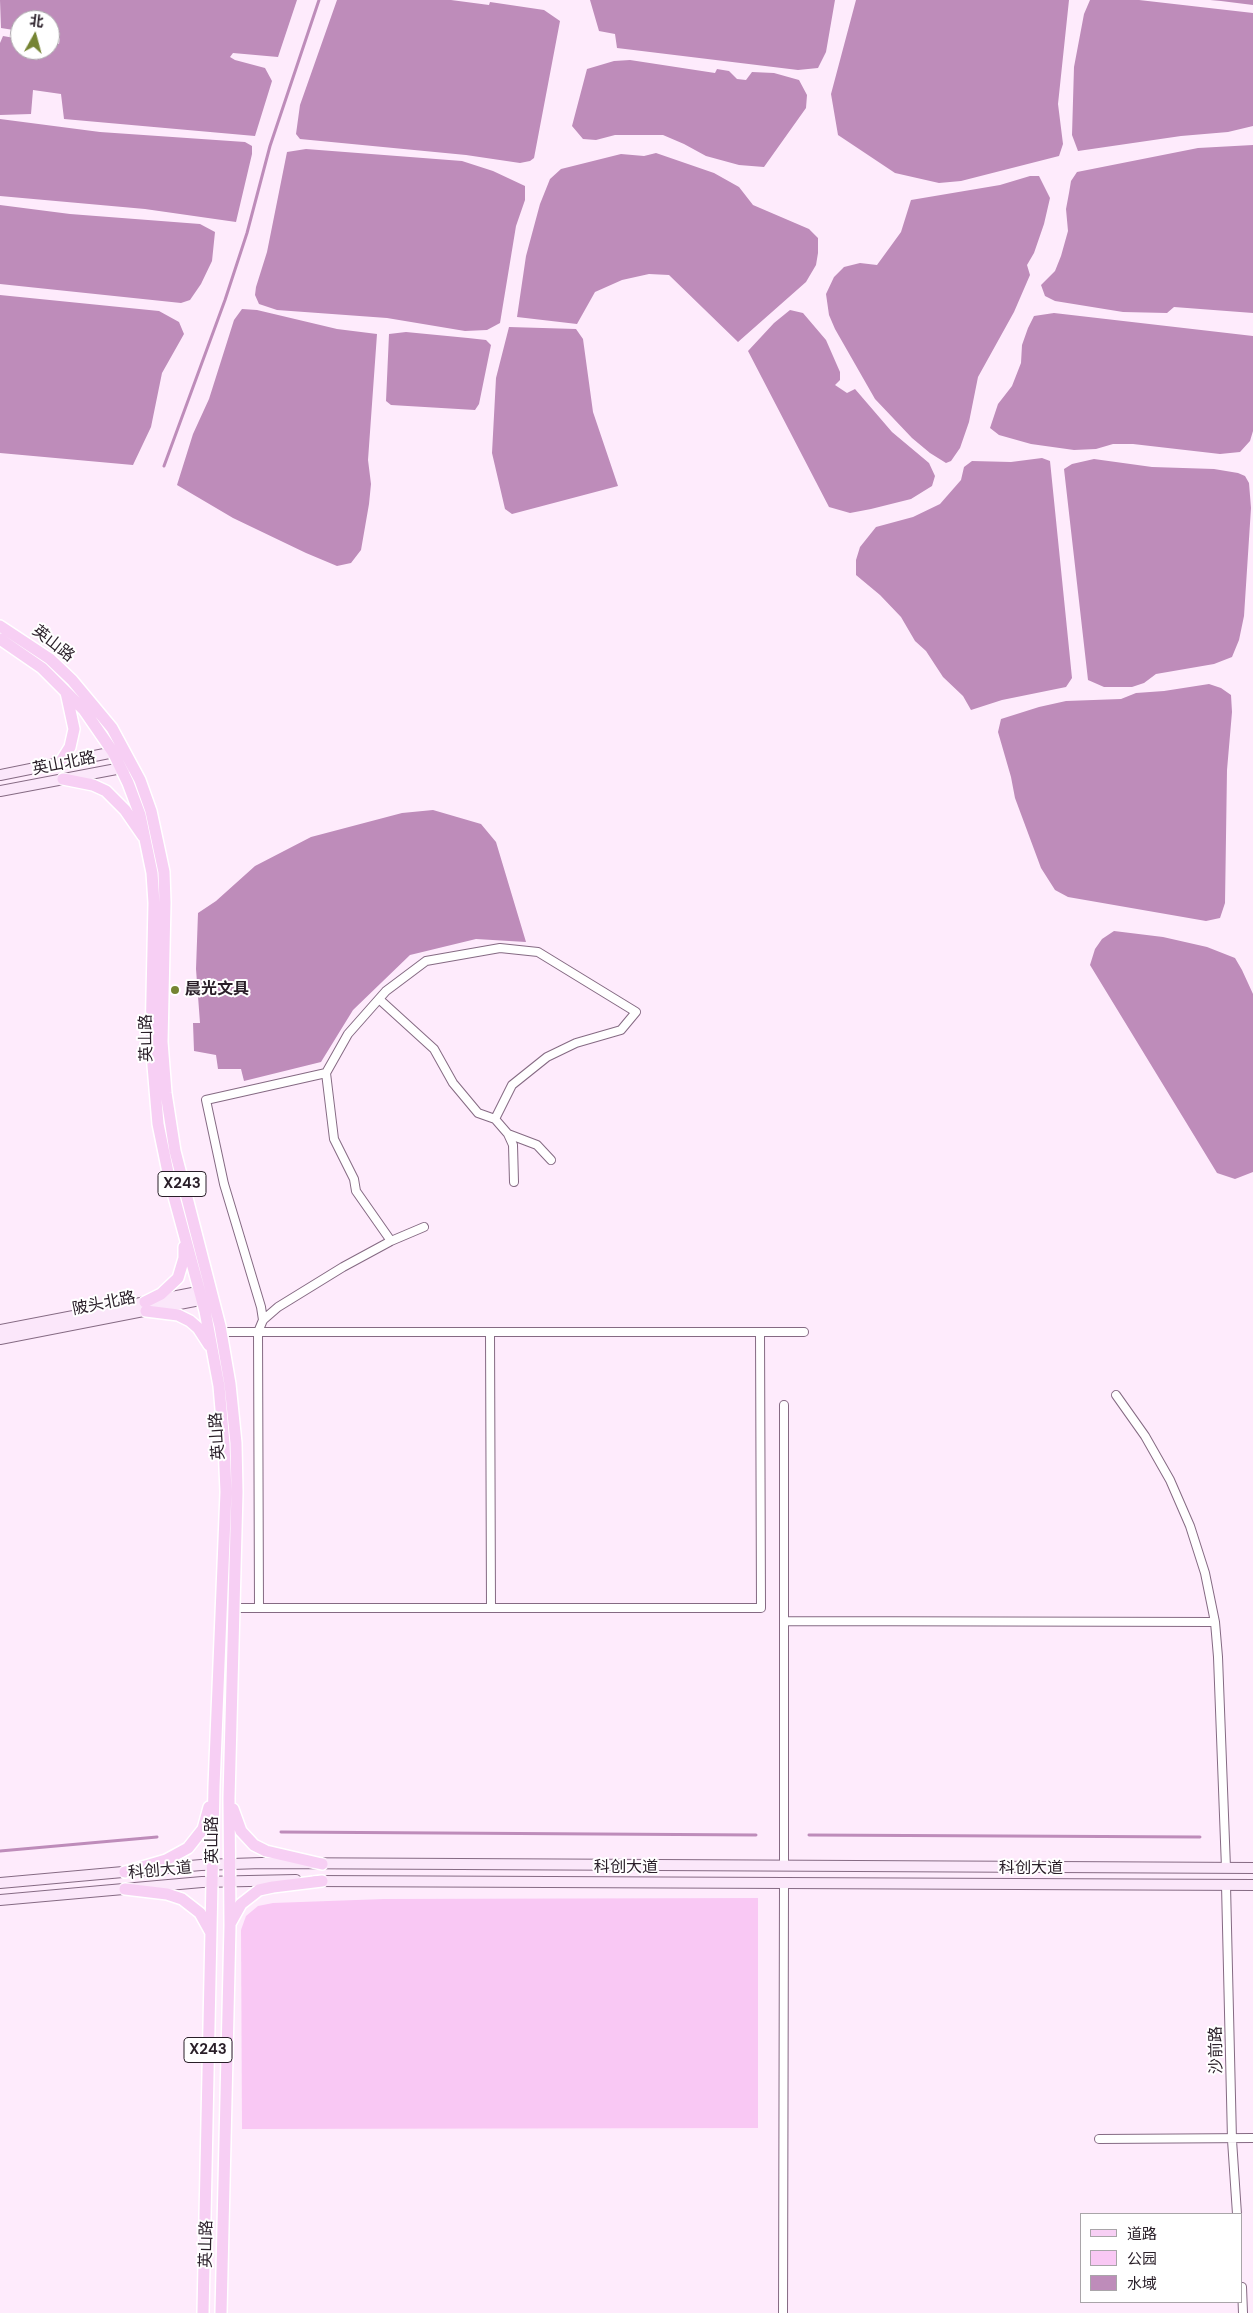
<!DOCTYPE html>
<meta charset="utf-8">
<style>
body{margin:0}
#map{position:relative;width:1253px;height:2313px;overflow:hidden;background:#feebfc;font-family:"DM Sans","Noto Sans SC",sans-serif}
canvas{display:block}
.legend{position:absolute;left:1080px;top:2213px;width:162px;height:90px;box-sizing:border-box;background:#fff;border:1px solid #a9a5a9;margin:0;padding:6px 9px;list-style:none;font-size:15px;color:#291e28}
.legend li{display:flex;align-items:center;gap:10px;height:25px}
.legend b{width:25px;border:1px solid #a9a5a9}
.north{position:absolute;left:10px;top:10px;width:50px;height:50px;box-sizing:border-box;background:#fff;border:1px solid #a9a5a9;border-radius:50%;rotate:7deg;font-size:14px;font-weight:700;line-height:20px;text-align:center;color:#291e28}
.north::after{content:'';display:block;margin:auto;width:18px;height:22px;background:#758433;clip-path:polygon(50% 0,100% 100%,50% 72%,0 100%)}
</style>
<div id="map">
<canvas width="1253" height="2313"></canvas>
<ul class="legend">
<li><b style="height:6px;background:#f7cff4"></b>道路</li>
<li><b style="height:14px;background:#f9c8f4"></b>公园</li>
<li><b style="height:14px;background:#be8cba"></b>水域</li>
</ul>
<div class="north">北</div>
</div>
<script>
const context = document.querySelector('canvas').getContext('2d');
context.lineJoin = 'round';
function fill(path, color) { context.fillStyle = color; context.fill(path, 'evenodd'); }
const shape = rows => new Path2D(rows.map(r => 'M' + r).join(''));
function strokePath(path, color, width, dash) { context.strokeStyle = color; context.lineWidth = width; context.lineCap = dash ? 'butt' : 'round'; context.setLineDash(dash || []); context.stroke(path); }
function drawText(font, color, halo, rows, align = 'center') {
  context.font = font + ' "DM Sans","Noto Sans SC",sans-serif'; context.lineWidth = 4; context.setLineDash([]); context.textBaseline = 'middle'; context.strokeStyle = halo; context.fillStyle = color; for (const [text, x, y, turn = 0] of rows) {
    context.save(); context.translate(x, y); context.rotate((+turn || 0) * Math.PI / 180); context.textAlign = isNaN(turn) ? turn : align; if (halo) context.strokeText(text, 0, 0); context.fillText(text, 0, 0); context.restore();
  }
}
const green = shape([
 [758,1898,758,2128,242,2129,241,1930,246,1916,258,1906,273,1903,384,1899]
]);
const water = shape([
 [0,0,297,0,278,57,233,53,230,57,235,60,265,68,272,81,255,136,64,119,61,94,33,90,31,114,0,115,0,43,3,36,20,39,20,50,50,50,50,43,59,44,60,38,50,36,50,20,20,20,20,31,1,28],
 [337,0,451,0,489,5,490,2,544,10,560,21,534,158,530,161,520,163,466,155,300,139,296,134,300,105],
 [590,0,835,0,826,52,818,68,798,70,617,48,615,34,599,31],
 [856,0,1069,0,1058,104,1063,144,1059,156,961,181,939,183,895,173,838,135,831,94],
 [1090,0,1139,0,1253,13,1253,126,1228,132,1181,136,1078,151,1072,135,1074,67,1084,14],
 [1210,0,1253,0,1253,5,1221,1],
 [630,60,715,73,717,69,729,71,737,79,746,80,752,72,774,73,799,80,807,95,806,108,764,167,739,165,706,156,684,144,663,135,615,135,596,140,583,139,572,126,587,69,614,61],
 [0,119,100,132,245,142,252,146,252,154,236,222,145,209,0,196],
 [1253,145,1253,313,1174,307,1167,313,1123,312,1055,301,1045,296,1041,285,1055,271,1061,256,1068,231,1066,209,1069,193,1071,181,1077,172,1198,148],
 [306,149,462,161,493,171,525,186,525,200,516,226,500,323,487,330,465,331,387,318,277,310,259,304,255,295,256,287,267,252,287,152],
 [656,153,714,173,739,187,753,205,809,229,818,238,818,253,816,265,806,282,738,342,669,275,649,274,622,280,595,292,577,324,517,317,526,256,540,204,550,179,561,169,621,154,644,156],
 [1030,176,1039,176,1050,198,1044,224,1034,253,1027,265,1030,275,1014,312,978,377,969,422,960,448,951,461,946,463,930,453,912,438,875,399,835,329,829,315,826,294,834,277,844,267,860,263,877,265,901,232,911,200,1000,185],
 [0,205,70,214,200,224,215,232,212,261,201,284,190,300,181,303,0,284],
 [0,295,159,311,179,322,184,334,162,373,151,427,133,465,0,453],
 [242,309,257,310,337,329,377,334,368,460,371,484,369,504,361,550,351,563,337,566,306,553,233,518,177,485,193,434,209,399,234,320],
 [790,310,803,313,826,340,840,372,840,380,835,385,847,393,855,389,892,432,929,463,935,476,932,486,911,499,871,509,850,513,829,507,748,351,774,323],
 [1054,313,1253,336,1253,431,1250,441,1240,452,1220,454,1133,444,1113,444,1096,449,1074,450,1031,444,999,435,990,428,998,404,1012,386,1021,363,1022,345,1028,328,1034,316],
 [509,327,576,329,583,339,593,412,618,486,512,514,505,509,492,453,496,378],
 [406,332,468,338,486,340,491,345,479,404,475,410,391,405,386,401,389,334],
 [1042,458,1050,461,1072,678,1066,687,1002,700,971,710,963,696,943,677,926,651,915,641,901,617,880,595,856,575,856,560,860,547,876,527,913,517,940,504,961,480,964,467,972,461,1011,462],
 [1094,459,1152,467,1214,469,1238,473,1245,476,1249,483,1251,508,1244,616,1239,640,1232,657,1214,664,1156,674,1144,683,1132,687,1104,687,1088,680,1064,469,1072,464],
 [1209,684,1221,688,1231,695,1232,712,1227,770,1225,903,1220,918,1206,921,1068,897,1055,890,1041,868,1015,798,1011,777,998,732,1001,719,1039,707,1066,701,1121,699,1136,693,1164,691],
 [433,810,481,824,496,842,526,942,476,939,410,955,353,1010,321,1062,244,1081,241,1069,218,1069,216,1055,194,1051,193,1023,200,1023,196,969,198,913,216,901,255,866,311,837,402,813],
 [1114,931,1163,937,1207,947,1235,958,1242,970,1253,994,1253,1172,1235,1179,1217,1173,1090,965,1095,949,1102,939]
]);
const stream = shape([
 [164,466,225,300,247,233,270,146,319,0],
 [281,1832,756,1835],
 [809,1835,1200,1837],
 [0,1851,157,1837]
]);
const street = shape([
 [379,999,434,1049,453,1083,478,1113,495,1119],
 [508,1134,513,1145,514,1182],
 [391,1241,356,1191,354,1179,334,1139,326,1073,348,1034,386,991,426,961,500,948,538,952,636,1012,621,1030,576,1043,547,1057,512,1085,495,1119,508,1134,537,1145,551,1160],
 [263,1320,261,1307,224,1184,206,1100,326,1073],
 [221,1332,804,1332],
 [490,1332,491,1608],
 [1116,1395,1145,1436,1170,1480,1190,1526,1205,1573,1215,1622,1218,1657,1226,1868],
 [234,1608,761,1608,760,1332],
 [259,1608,258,1332,263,1320,278,1307,343,1267,391,1241,424,1227],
 [784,1621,1215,1622],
 [784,1866,784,1405],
 [1226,1885,1232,2140,1237,2214],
 [1099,2139,1253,2138],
 [1242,2287,1243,2313],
 [783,2313,784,1883]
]);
const secondary = shape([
 [0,775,119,751],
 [0,791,127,767],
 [0,1330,208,1290],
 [0,1339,210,1298],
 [315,1881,1253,1885],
 [0,1883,201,1865,262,1863,1253,1868],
 [0,1900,202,1882,296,1880]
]);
const primary = shape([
 [0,626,50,659,72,680,112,728,140,780,151,811,164,872,165,903,162,1042,166,1093,175,1151,220,1326,230,1384,236,1443,237,1492,229,1798,230,1926,221,2313],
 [0,639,42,668,84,710,113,752,128,783,140,815,152,873,154,903,151,1042,158,1124,170,1182,205,1311,219,1386,224,1444,226,1492,214,1786,203,2313],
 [60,763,70,747,74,729,66,692],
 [63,779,93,785,106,791,125,810,143,836],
 [145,1302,161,1294,178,1278,184,1258,184,1247],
 [146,1311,178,1315,190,1321,198,1328,209,1345],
 [233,1809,241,1831,254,1845,266,1851,322,1864],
 [125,1872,166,1860,188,1848,203,1829,209,1807],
 [125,1889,167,1894,182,1899,200,1913,210,1931],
 [231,1922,241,1904,259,1890,273,1887,322,1881]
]);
const markers = [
 [175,990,5,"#758433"]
];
const shields = [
 [182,1184,48],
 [208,2050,48]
];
const shieldNames = [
 ["X243",182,1184],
 ["X243",208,2050]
];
const streetNames = [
 ["英山路",53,644,38],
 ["英山北路",64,764,-11],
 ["英山路",147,1038,-91],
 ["陂头北路",104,1304,-11],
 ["英山路",218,1436,-94],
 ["英山路",213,1840,-90],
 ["科创大道",626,1868],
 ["科创大道",1031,1869],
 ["科创大道",160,1871,-5],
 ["沙前路",1217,2050,-91],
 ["英山路",207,2244,-89]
];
const poiNames = [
 ["晨光文具",185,990]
];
fill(green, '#f9c8f4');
fill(water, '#be8cba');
strokePath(stream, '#be8cba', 3);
strokePath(street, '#856a83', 10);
strokePath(secondary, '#856a83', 12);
strokePath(primary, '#fff', 14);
strokePath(street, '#fff', 8);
strokePath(secondary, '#fbe7fa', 10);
strokePath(primary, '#f7cff4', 11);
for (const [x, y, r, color] of markers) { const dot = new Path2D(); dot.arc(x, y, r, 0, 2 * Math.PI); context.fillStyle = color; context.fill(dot); strokePath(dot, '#fff', 2); }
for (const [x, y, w] of shields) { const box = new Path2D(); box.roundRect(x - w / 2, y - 12.5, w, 25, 4); context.fillStyle = '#fff'; context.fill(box); strokePath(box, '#291e28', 1); }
drawText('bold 15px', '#291e28', null, shieldNames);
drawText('16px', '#291e28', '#fff', streetNames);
drawText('bold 16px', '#291e28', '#fff', poiNames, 'left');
</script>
